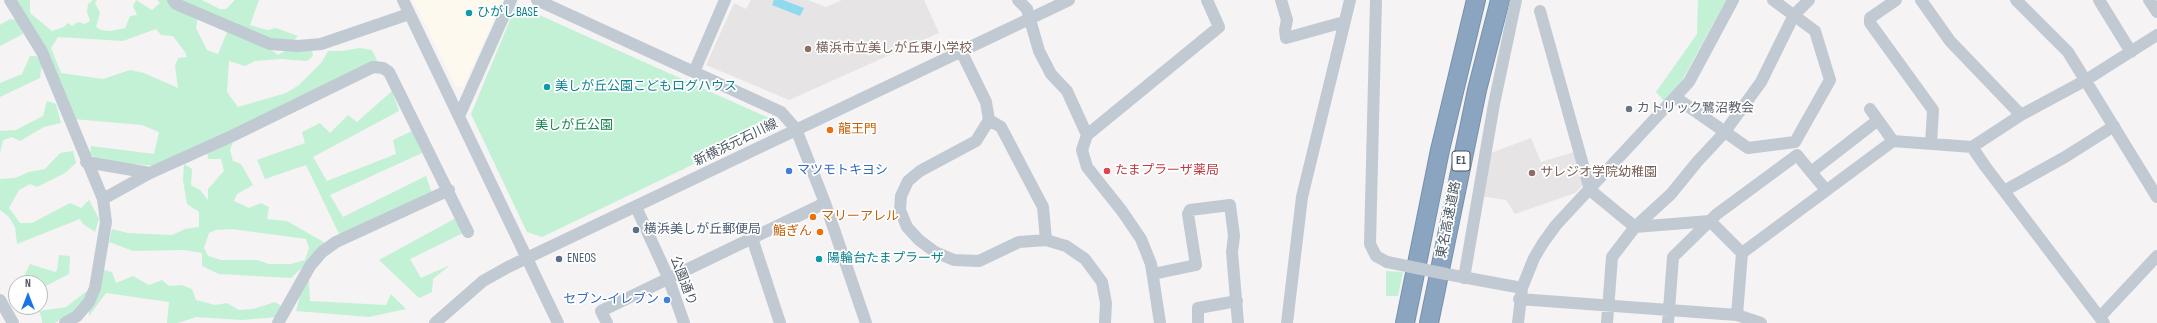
<!DOCTYPE html>
<meta charset="utf-8">
<style>
body{margin:0}
#map{position:relative;width:2157px;height:323px;overflow:hidden;background:#f5f3f3;font-family:"Sofia Sans Condensed",sans-serif}
canvas{display:block}
.north{position:absolute;left:8px;top:275px;width:40px;height:40px;box-sizing:border-box;background:#fff;border:1px solid #b7bbc0;border-radius:50%;rotate:0deg;font-size:11px;font-weight:700;line-height:16px;text-align:center;color:#4a5661}
.north::after{content:'';display:block;margin:auto;width:14px;height:18px;background:#1a73e8;clip-path:polygon(50% 0,100% 100%,50% 72%,0 100%)}
</style>
<div id="map">
<canvas width="2157" height="323"></canvas>
<div class="north">N</div>
</div>
<script>
const context = document.querySelector('canvas').getContext('2d');
context.lineJoin = 'round';
function fill(path, color) { context.fillStyle = color; context.fill(path, 'evenodd'); }
const shape = rows => new Path2D(rows.map(r => 'M' + r).join(''));
function strokePath(path, color, width, dash) { context.strokeStyle = color; context.lineWidth = width; context.lineCap = dash ? 'butt' : 'round'; context.setLineDash(dash || []); context.stroke(path); }
function drawText(font, color, halo, rows, align = 'center') {
  context.font = font + ' "Sofia Sans Condensed","Noto Sans JP",sans-serif'; context.lineWidth = 3.5; context.setLineDash([]); context.textBaseline = 'middle'; context.strokeStyle = halo; context.fillStyle = color; for (const [text, x, y, turn = 0] of rows) {
    context.save(); context.translate(x, y); context.rotate((+turn || 0) * Math.PI / 180); context.textAlign = isNaN(turn) ? turn : align; if (halo) context.strokeText(text, 0, 0); context.fillText(text, 0, 0); context.restore();
  }
}
const commercial = shape([
 [413,0,503,0,463,87,456,87]
]);
const education = shape([
 [751,0,808,0,826,7,842,0,924,0,939,33,789,100,706,65,734,3,746,9],
 [1531,138,1541,162,1574,152,1584,184,1575,193,1515,214,1506,200,1480,196,1488,154]
]);
const green = shape([
 [12,0,30,0,30,13,52,31,64,27,68,23,72,26,78,22,85,24,90,21,87,12,88,4,93,0,97,0,95,3,100,13,96,27,101,30,110,31,125,28,130,16,137,15,133,6,136,0,152,10,160,3,157,0,202,0,220,9,226,9,235,0,259,0,250,25,267,30,276,28,298,36,292,42,263,44,278,55,285,51,294,49,312,51,313,56,307,61,280,59,255,61,245,66,229,61,227,92,238,107,286,93,299,85,322,62,328,51,341,51,360,48,372,50,378,63,156,166,99,161,90,154,91,146,154,154,159,132,142,125,73,119],
 [199,10,231,23,218,54,207,50,196,28],
 [156,29,161,35,173,36,185,52,187,57,178,58,175,66,178,88,144,73,130,70,103,79,61,73,51,48,58,37,123,41],
 [1698,0,1726,0,1682,81,1664,101,1656,92,1697,34],
 [519,6,769,118,771,127,542,237,527,232,471,114,515,8],
 [10,19,17,20,23,34,0,46,0,25],
 [30,56,36,56,42,63,40,78,0,97,0,83,22,74],
 [392,91,399,111,313,157,327,181,396,154,393,140,412,131,422,153,330,195,343,217,426,176,432,193,341,238,306,165,265,179,257,160,305,143,302,132,320,123,330,133,348,115,357,122],
 [47,101,56,104,61,123,44,127,20,141,12,137,3,140,0,152,0,131,16,130,43,116],
 [233,142,230,150,233,161,241,164,253,185,237,194,234,201,249,208,261,203,269,207,267,219,287,221,327,244,291,278,219,274,202,266,202,253,184,250,133,251,109,242,112,229,128,233,172,235,185,229,199,227,199,212,187,204,183,180,184,164,192,169,191,185,200,190,208,200,208,189,224,171,221,159,208,159,207,151],
 [232,229,306,239,309,248,305,260,291,264,269,264,257,260,221,260,208,256,204,248,209,233,216,230],
 [73,151,76,163,65,173,37,187,30,184,19,190,9,208,20,223,32,223,70,203,81,208,89,200,99,219,95,232,83,224,80,219,17,244,15,227,8,216,0,210,0,179,15,178,29,172,45,169,60,153],
 [456,218,463,233,410,259,421,278,450,265,433,279,432,292,419,298,379,260],
 [59,255,70,256,69,274,40,289,40,283,26,283,23,278,30,264,55,272,57,270],
 [104,270,112,272,116,283,133,276,149,285,162,280,169,286,182,285,192,289,196,300,215,305,227,303,239,310,253,309,275,302,283,307,278,317,242,320,196,317,178,323,167,323,169,302,106,293,89,316,89,311],
 [1386,271,1403,272,1398,296,1386,296],
 [309,280,310,301,386,305,391,294,406,309,369,317,296,311,304,281],
 [87,291,91,291,82,306,55,323,42,323,42,319,39,311,66,307]
]);
const water = shape([
 [774,0,783,0,804,8,800,16,772,5]
]);
const minor = shape([
 [10,0,42,52,103,199,106,222,95,288,89,302,77,316,65,323],
 [173,0,176,4,270,44,298,46,321,44,409,14],
 [403,0,558,323],
 [537,0,781,112,796,129,825,203,866,323],
 [1018,0,1027,9,1039,51,1051,74,1067,91,1087,135,1082,150,1087,167,1122,211,1141,239,1151,264,1160,323],
 [1281,0,1287,20,1285,30,1286,38,1344,22],
 [1376,0,1370,244,1376,256,1387,262],
 [1896,0,1870,18,1870,23,1933,110,1931,144],
 [1921,0,1950,41,2021,115],
 [2016,0,2068,52,2157,197],
 [2099,0,2131,52],
 [2149,0,2157,12],
 [1540,11,1590,190,1635,227,1710,221,1742,253],
 [961,51,986,102,989,120,976,141,920,171,908,181,901,196,900,210,907,227,919,240,935,252,954,260,979,261,1019,242,1046,240,1066,246,1085,259,1102,282,1106,303,1105,323],
 [694,72,725,0],
 [1675,97,1748,148,1795,142,1830,80,1815,31,1773,0],
 [459,116,511,0],
 [989,120,1001,127,1043,207,1046,240],
 [1878,120,1893,141],
 [1087,135,1219,27,1207,0],
 [1972,147,1985,166,2104,323],
 [86,162,150,173],
 [1811,172,1826,190],
 [2004,191,2065,157,2114,126],
 [103,199,150,173,232,136,373,67,383,68,389,72,468,232],
 [636,207,668,277,684,323],
 [752,238,780,323],
 [1153,274,1196,265,1188,214,1190,210,1230,205,1234,236,1232,252,1238,323],
 [1446,274,1522,288],
 [1464,278,1494,104,1516,0],
 [1519,299,1737,315,1761,323],
 [0,300,13,323],
 [1737,315,1742,253,1893,141,1972,147,2021,115,2086,80,2157,35],
 [2100,317,2157,256],
 [278,323,310,266,322,252,336,242,449,190],
 [435,323,483,281,508,267,1069,0],
 [607,323,601,311,825,203],
 [1198,323,1198,308,1237,301],
 [1287,323,1302,197,1350,0],
 [1518,323,1522,288,1534,258,1543,243,1556,225,1689,82,1733,0],
 [1607,323,1612,257,1635,227,1671,194,1697,162,1724,133,1761,82,1794,15,1809,0],
 [1668,323,1673,257,1717,214,1797,155,1811,172,1878,120,1870,109]
]);
const highway = shape([
 [1405,323,1440,150,1476,0],
 [1429,323,1477,90,1500,0]
]);
const minorBridge = shape([
 [1387,262,1446,274]
]);
const markers = [
 [469,13,4,"#0f9aa8"],
 [808,49,4,"#8d6e63"],
 [547,87,4,"#0f9aa8"],
 [1629,109,4,"#6b7280"],
 [830,130,4,"#e8710a"],
 [789,171,4,"#3f7fe0"],
 [1107,171,4,"#e0444e"],
 [1532,173,4,"#8d6e63"],
 [813,217,4,"#e8710a"],
 [636,230,4,"#5c6f8a"],
 [820,232,4,"#e8710a"],
 [559,259,4,"#5c6f8a"],
 [819,259,4,"#0f9aa8"],
 [667,300,4,"#3f7fe0"]
];
const shields = [
 [1461,161,18]
];
const shieldNames = [
 ["E1",1461,161]
];
const cultureNames = [
 ["ひがしBASE",477,13],
 ["美しが丘公園こどもログハウス",555,87],
 ["陽輪台たまプラーザ",827,259]
];
const educationNames = [
 ["横浜市立美しが丘東小学校",816,49],
 ["サレジオ学院幼稚園",1540,173]
];
const worshipNames = [
 ["カトリック鷺沼教会",1637,109]
];
const parkNames = [
 ["美しが丘公園",574,126]
];
const foodNames = [
 ["龍王門",838,130],
 ["マリーアレル",821,217],
 ["鮨ぎん",812,232,"right"]
];
const streetNames = [
 ["新横浜元石川線",736,143,-26],
 ["東名高速道路",1449,220,-79],
 ["公園通り",683,281,69]
];
const shopNames = [
 ["マツモトキヨシ",797,171],
 ["セブン-イレブン",659,300,"right"]
];
const healthNames = [
 ["たまプラーザ薬局",1115,171]
];
const serviceNames = [
 ["横浜美しが丘郵便局",644,230],
 ["ENEOS",567,259]
];
fill(commercial, '#fdf9ef');
fill(education, '#e6e4e5');
fill(green, '#c3f1d5');
fill(water, '#90daee');
strokePath(highway, '#7690ad', 20);
strokePath(minor, '#c1cad2', 12);
strokePath(highway, '#8ba5c1', 18);
strokePath(minorBridge, '#c1cad2', 12);
for (const [x, y, r, color] of markers) { const dot = new Path2D(); dot.arc(x, y, r, 0, 2 * Math.PI); context.fillStyle = color; context.fill(dot); strokePath(dot, '#fff', 1.5); }
for (const [x, y, w] of shields) { const box = new Path2D(); box.roundRect(x - w / 2, y - 10, w, 20, 3); context.fillStyle = '#fff'; context.fill(box); strokePath(box, '#4a5661', 1); }
drawText('bold 12px', '#4a5661', null, shieldNames);
drawText('13px', '#0d838f', '#fff', cultureNames, 'left');
drawText('13px', '#785e54', '#fff', educationNames, 'left');
drawText('13px', '#5b616d', '#fff', worshipNames, 'left');
drawText('13px', '#17864f', '#fff', parkNames);
drawText('13px', '#c56008', '#fff', foodNames, 'left');
drawText('13px', '#4a5661', '#fff', streetNames);
drawText('13px', '#366cbe', '#fff', shopNames, 'left');
drawText('13px', '#be3a42', '#fff', healthNames, 'left');
drawText('13px', '#4e5e75', '#fff', serviceNames, 'left');
</script>
